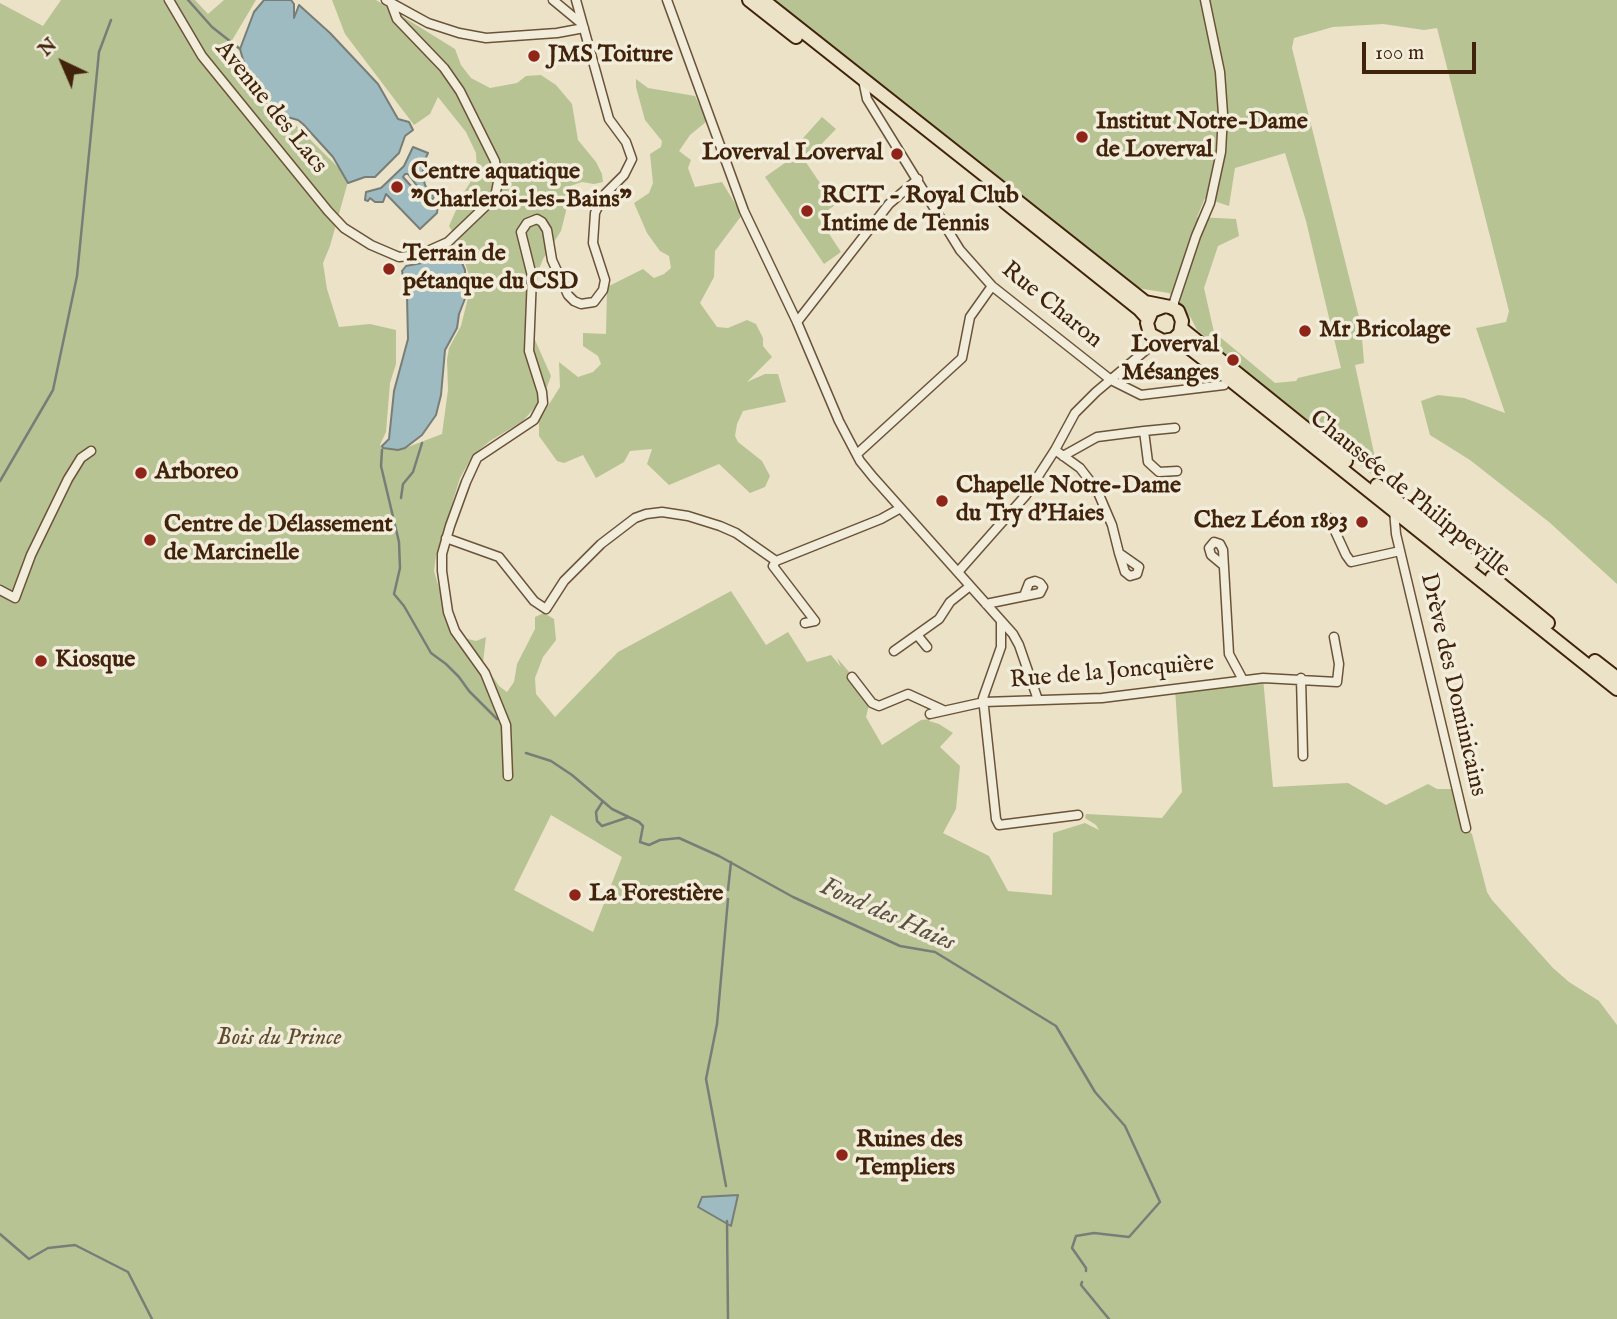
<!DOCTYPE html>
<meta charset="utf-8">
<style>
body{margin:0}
#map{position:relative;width:1617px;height:1319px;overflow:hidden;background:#ebe2c7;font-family:"IM FELL English",serif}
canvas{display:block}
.north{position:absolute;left:28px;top:28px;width:70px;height:70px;-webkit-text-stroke:5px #f2ecdb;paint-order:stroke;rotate:316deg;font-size:19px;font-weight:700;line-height:28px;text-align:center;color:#40230a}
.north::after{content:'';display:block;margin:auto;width:24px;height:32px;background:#40230a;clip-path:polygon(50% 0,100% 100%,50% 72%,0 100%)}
.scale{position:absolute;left:1362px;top:42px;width:114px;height:32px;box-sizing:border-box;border:4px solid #40230a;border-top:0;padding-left:9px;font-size:21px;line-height:24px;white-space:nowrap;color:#40230a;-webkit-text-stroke:5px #f2ecdb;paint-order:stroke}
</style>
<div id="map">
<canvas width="1617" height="1319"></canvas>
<div class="north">N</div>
<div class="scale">100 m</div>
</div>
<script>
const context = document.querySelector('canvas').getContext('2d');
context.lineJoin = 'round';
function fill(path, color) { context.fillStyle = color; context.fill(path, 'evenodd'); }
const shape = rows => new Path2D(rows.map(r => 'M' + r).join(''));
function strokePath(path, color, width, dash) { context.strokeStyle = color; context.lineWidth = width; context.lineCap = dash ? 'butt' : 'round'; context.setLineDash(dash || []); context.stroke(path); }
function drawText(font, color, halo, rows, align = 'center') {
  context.font = font + ' "IM FELL English",serif'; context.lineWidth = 7; context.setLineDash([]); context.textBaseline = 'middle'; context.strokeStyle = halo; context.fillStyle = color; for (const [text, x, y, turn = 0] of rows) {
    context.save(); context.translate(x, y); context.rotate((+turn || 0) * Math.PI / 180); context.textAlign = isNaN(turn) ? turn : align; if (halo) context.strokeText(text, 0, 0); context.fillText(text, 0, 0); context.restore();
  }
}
const green = shape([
 [61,0,195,0,208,14,224,0,256,0,231,42,246,76,349,178,330,246,323,263,327,289,339,327,370,324,396,330,396,364,390,383,386,432,380,445,386,449,400,450,442,434,448,390,447,360,449,348,461,326,469,294,470,278,462,254,451,240,452,231,449,226,464,192,477,172,476,153,466,132,438,97,430,114,414,125,345,34,332,0,376,0,455,49,461,65,471,78,490,88,517,83,526,76,541,75,556,85,572,104,578,140,596,162,602,174,603,182,594,184,582,182,567,187,567,207,561,231,543,259,530,292,531,331,551,376,543,398,523,421,490,441,473,455,460,478,436,556,434,571,444,605,460,637,476,641,486,637,483,662,499,686,507,692,514,682,517,664,535,629,535,617,544,613,554,619,556,640,543,657,535,678,536,694,555,717,618,652,731,591,766,645,788,632,807,662,831,655,841,667,837,658,871,697,866,717,882,745,921,720,930,719,929,721,939,724,953,733,940,747,960,766,956,809,943,833,989,856,1008,891,1052,895,1053,833,1085,823,1099,830,1096,825,1085,818,1086,814,1162,818,1182,792,1175,689,1263,678,1273,787,1348,783,1386,805,1428,784,1437,789,1453,789,1462,824,1472,834,1487,892,1492,900,1553,968,1569,982,1599,1001,1617,1025,1617,1319,0,1319,0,3,43,26],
 [551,815,622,857,593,932,514,890],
 [772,0,1617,0,1617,584,1549,522,1470,460,1430,435,1421,401,1438,395,1464,398,1505,413,1476,328,1506,322,1509,311,1437,28,1424,30,1383,24,1333,27,1294,38,1292,48,1361,325,1364,363,1355,365,1380,481,1289,409,1197,330,1191,318,1169,293,1143,289,1126,283],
 [1285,153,1306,221,1341,368,1298,378,1296,381,1275,383,1214,332,1204,288,1218,246,1239,236,1236,219,1197,217,1205,198,1229,206,1235,168],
 [636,79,648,88,695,96,707,121,690,135,679,151,691,160,688,168,695,187,722,182,742,215,715,251,714,277,700,303,717,327,728,328,747,320,756,324,763,338,763,346,772,357,747,382,765,374,778,374,786,402,743,411,737,424,735,436,738,442,762,461,770,476,765,487,750,493,719,464,669,485,647,464,652,449,630,451,624,462,596,478,583,455,564,463,557,461,539,436,539,420,560,387,559,362,578,377,593,372,601,364,598,356,583,346,583,333,606,334,607,287,643,269,654,278,664,274,671,268,669,256,660,251,647,233,634,203,649,193,653,183,650,154,661,147,662,141,645,120,636,87],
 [822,117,836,129,805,161,835,205,818,217,841,252,824,264,765,177,799,153,795,147]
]);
const water = shape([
 [264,0,291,0,294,4,294,18,299,5,330,33,378,84,398,119,409,122,413,130,405,136,399,153,375,177,365,177,348,183,333,157,303,124,298,120,280,115,262,99,248,77,240,49,254,12,264,0],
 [413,147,428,153,423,164,423,177,425,185,434,197,432,200,424,195,408,174,405,174,403,177,430,207,435,203,438,205,437,213,420,229,386,194,383,202,375,202,370,198,368,201,365,200,366,192,381,188,404,166,413,147],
 [449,250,453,251,460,258,465,270,466,296,459,314,457,328,445,350,441,395,436,415,422,435,405,448,398,450,383,448,382,446,389,439,394,391,408,339,407,297,402,271,406,266,427,262,449,250],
 [738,1195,731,1226,698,1207,702,1197,738,1195]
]);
const stream = shape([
 [188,0,212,27,240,49],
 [382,450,381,466,399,542,400,568,394,594,404,606,431,653,446,664,459,677,469,691,497,719,501,719],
 [0,481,53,390,77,276,99,52,111,20],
 [401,498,403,484,413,472,422,443],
 [526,753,551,761,572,775,612,809,639,822,643,826,640,842,649,845,660,840,679,838,719,856,793,897,900,946,935,952,1056,1026,1095,1092,1125,1126,1160,1202,1129,1237,1094,1233,1076,1236,1072,1248,1086,1268,1086,1271],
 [603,801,596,812,597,821,602,826,629,817],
 [728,890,731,862],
 [726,1186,706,1079,717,1024,728,899],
 [727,1221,728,1319],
 [0,1234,29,1259,48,1248,75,1245,128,1272,152,1319],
 [1082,1282,1081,1285,1109,1319]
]);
const minor = shape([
 [169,0,202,56,328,211,344,228,371,245,399,257,419,255,448,242,495,197,498,182,495,161,460,91,444,68,397,19,391,3],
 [386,0,428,23,459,33,486,38,557,33,584,28],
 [553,0,582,24],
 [667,0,744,211,797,322,839,421,860,461,873,477,1013,634,1019,645,1038,700],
 [863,80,867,99,960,250,992,286,1111,380,1141,395,1224,385],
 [1174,309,1174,302,1196,236,1210,203,1221,152,1223,114,1220,72,1205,0],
 [797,322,889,204,918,179],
 [1144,431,1175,428],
 [1055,450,1080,468,1097,490,1112,525,1119,553,1139,567,1137,574,1130,576,1125,572,1119,553],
 [857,454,962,358,970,317,992,286],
 [1063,456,1097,437,1144,431,1148,462,1159,472,1177,471],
 [1394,510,1396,534,1466,828],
 [1329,518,1346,555,1351,562,1400,551],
 [446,538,499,557,534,601,546,609,564,581,601,544,635,518,646,514,662,512,688,516,720,526,736,533,776,561,881,519,899,509],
 [776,561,773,566,815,621,805,623],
 [1223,565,1211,555,1209,548,1214,542,1220,544,1223,550,1229,654,1243,680],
 [958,572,1026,495,1055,450,1075,413,1096,392,1146,350,1160,341],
 [0,590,15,598,31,555,68,479,81,458,91,451],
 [986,604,1040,593,1043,587,1040,583,1035,581,1029,583,1024,596],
 [1001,621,1001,647,983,698,996,819,999,825,1078,815],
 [918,636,927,647],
 [894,651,939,619,950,602,970,586],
 [852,677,872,703,879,706,908,694,943,710],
 [1301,678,1303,756],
 [930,714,984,702,1102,698,1263,678,1337,682,1339,664,1334,637],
 [508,776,506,725,485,673,455,631,448,612,442,571,442,554,450,526,466,482,477,458,534,420,543,403,542,392,529,351,532,276,521,232,527,223,537,219,542,222,547,230,552,260,568,295,574,301,581,304,594,302,603,290,605,280,593,243,595,213,603,196,624,175,632,159,626,142,609,119,576,0]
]);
const primary = shape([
 [749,0,796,37],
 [763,0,1145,302,1170,307,1178,311,1182,321,1180,333,1174,339,1163,341,1150,334,1147,323,1152,311,1165,306],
 [1005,202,1139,309,1148,319],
 [1182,329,1346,461],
 [1170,341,1187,346,1214,367,1617,689],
 [1377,485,1472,562],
 [1492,577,1548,623],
 [1595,661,1617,678]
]);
const markers = [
 [534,56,7,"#8f2418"],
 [1082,137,7,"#8f2418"],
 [897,154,7,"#8f2418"],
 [397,187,7,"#8f2418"],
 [807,211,7,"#8f2418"],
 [389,269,7,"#8f2418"],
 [1305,331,7,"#8f2418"],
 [1233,360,7,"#8f2418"],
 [141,473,7,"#8f2418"],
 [942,501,7,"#8f2418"],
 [1362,522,7,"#8f2418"],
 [150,540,7,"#8f2418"],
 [41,661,7,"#8f2418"],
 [575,895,7,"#8f2418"],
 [842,1155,7,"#8f2418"]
];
const poiNames = [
 ["JMS Toiture",548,56],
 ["Institut Notre-Dame",1096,123],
 ["de Loverval",1096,151],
 ["Loverval Loverval",883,154,"right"],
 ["Centre aquatique",411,173],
 ["\"Charleroi-les-Bains\"",411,201],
 ["RCIT - Royal Club",821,197],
 ["Intime de Tennis",821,225],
 ["Terrain de",403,255],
 ["pétanque du CSD",403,283],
 ["Mr Bricolage",1319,331],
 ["Loverval",1219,346,"right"],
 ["Mésanges",1219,374,"right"],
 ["Arboreo",155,473],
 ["Chapelle Notre-Dame",956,487],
 ["du Try d'Haies",956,515],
 ["Chez Léon 1893",1348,522,"right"],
 ["Centre de Délassement",164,526],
 ["de Marcinelle",164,554],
 ["Kiosque",55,661],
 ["La Forestière",589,895],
 ["Ruines des",856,1141],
 ["Templiers",856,1169]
];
const streetNames = [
 ["Avenue des Lacs",270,108,51],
 ["Rue Charon",1051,306,39],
 ["Chaussée de Philippeville",1409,495,39],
 ["Rue de la Joncquière",1112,673,-5],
 ["Drève des Dominicains",1452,685,77]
];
const parkNames = [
 ["Bois du Prince",279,1039]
];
const waterNames = [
 ["Fond des Haies",887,916,24]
];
fill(green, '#b8c394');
fill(water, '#9dbbc0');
strokePath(water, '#787e77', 2);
strokePath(stream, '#787e77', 2.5);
strokePath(minor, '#6b5339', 11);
strokePath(primary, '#40230a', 16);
strokePath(minor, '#f2ecdb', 8);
strokePath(primary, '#ebe2c7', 12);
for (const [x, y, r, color] of markers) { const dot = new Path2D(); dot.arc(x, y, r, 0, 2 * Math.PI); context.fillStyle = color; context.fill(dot); strokePath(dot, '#f2ecdb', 2.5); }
drawText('bold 24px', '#40230a', '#f2ecdb', poiNames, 'left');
drawText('24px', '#40230a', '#f2ecdb', streetNames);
drawText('italic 24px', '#5e4b2c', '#f2ecdb', parkNames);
drawText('italic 26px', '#5c5141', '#f2ecdb', waterNames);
</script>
